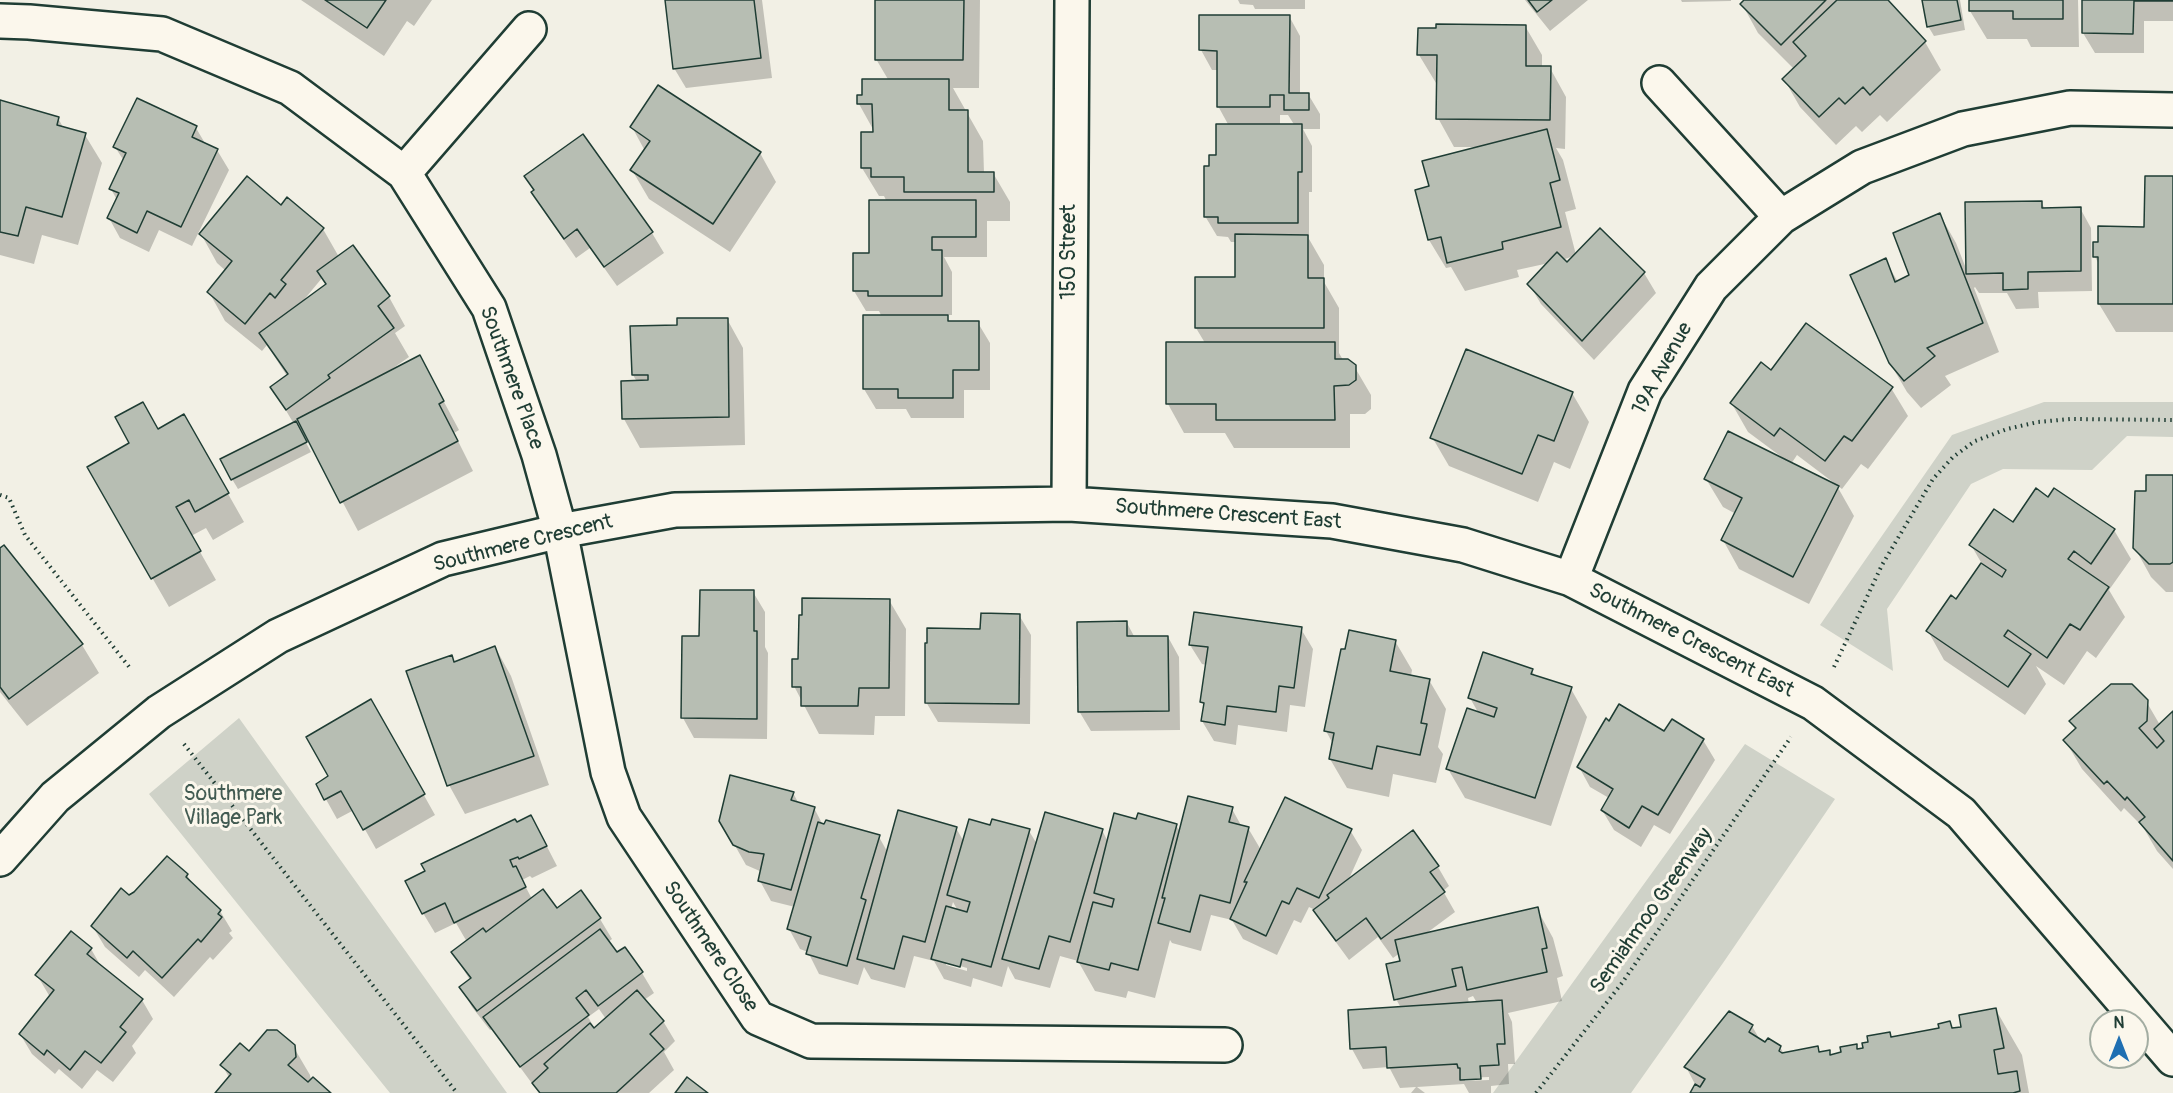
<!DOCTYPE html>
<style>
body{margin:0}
#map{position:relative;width:2173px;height:1093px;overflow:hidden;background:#f2f0e5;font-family:Pangolin,sans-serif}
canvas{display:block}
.north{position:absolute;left:2089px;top:1009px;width:60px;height:60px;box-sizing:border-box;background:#fbf7ec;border:2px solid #a3ada2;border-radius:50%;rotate:0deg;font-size:16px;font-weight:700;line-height:24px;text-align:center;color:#1f3d34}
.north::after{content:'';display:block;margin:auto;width:21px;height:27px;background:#1f6fb2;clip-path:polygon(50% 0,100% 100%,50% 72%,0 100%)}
</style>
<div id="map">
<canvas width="2173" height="1093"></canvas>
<div class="north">N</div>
</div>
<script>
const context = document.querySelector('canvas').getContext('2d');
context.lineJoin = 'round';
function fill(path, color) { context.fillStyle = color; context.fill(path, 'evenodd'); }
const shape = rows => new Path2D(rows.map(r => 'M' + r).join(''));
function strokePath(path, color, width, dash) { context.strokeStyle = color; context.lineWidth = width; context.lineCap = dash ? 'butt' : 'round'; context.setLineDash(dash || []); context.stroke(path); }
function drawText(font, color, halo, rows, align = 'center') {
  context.font = font + ' Pangolin,sans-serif'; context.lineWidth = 6; context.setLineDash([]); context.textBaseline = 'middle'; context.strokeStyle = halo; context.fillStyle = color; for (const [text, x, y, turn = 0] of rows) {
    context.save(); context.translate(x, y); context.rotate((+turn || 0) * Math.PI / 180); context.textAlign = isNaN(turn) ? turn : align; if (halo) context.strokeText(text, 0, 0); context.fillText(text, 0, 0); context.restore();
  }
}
const green = shape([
 [2044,402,2173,402,2173,437,2127,436,2092,470,2003,469,1971,484,1887,609,1893,671,1820,625,1952,435],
 [239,718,507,1093,390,1093,149,794],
 [1745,744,1835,799,1723,963,1631,1093,1493,1093]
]);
const shadow = shape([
 [301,0,432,0,414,26,407,21,384,56],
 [666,0,762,0,772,78,686,88,674,68],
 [877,0,980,0,979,88,953,88,983,141,984,173,993,173,1010,202,1010,221,987,221,987,257,944,257,952,272,952,315,946,315,950,323,978,323,990,343,990,390,964,390,964,418,911,418,906,409,876,409,864,389,882,317,879,311,866,311,854,291,870,255,887,202,884,196,879,196,862,168,874,131,859,104,863,96,889,81,876,59],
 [1238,0,1305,0,1305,9,1255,9,1253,5,1240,4],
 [1525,0,1588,0,1550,31],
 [1681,0,1731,0,1731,1,1682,2],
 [1746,0,1886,0,1925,42,1941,70,1887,122,1880,115,1862,132,1856,126,1836,145,1800,107,1784,79,1794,69,1758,33,1742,4],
 [1923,0,1960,0,1965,30,1934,36,1928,26],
 [1970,0,2078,0,2079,47,2031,47,2027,39,1987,39,1970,11],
 [2083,0,2173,0,2173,21,2144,21,2144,53,2095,53,2083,33],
 [1289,16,1300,36,1300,94,1308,94,1320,114,1320,129,1303,129,1312,146,1312,192,1309,192,1309,239,1324,265,1324,282,1339,308,1339,353,1343,360,1354,366,1371,395,1371,409,1365,414,1350,414,1350,448,1234,448,1225,433,1184,433,1168,404,1205,343,1196,328,1236,278,1237,242,1231,242,1228,237,1217,236,1205,216,1210,167,1218,157,1229,126,1218,106,1219,70,1212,70,1201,50],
 [1280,115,1288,115,1295,126,1280,126],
 [1525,26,1542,55,1542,68,1550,68,1566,97,1565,149,1556,148,1563,160,1576,209,1565,212,1576,255,1600,230,1644,273,1656,293,1594,360,1541,304,1529,284,1549,263,1517,270,1519,277,1465,291,1451,267,1446,268,1429,240,1431,187,1477,147,1454,147,1438,118,1438,83,1436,83,1419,55],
 [1574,256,1567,264,1562,260],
 [0,101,58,118,64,129,85,135,102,163,78,245,42,235,34,264,0,255],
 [632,127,760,153,776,182,730,252,649,199,632,170,645,151],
 [196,128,206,145,217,150,229,170,192,246,159,230,149,252,120,238,109,218,117,200,111,189,124,161,115,147],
 [583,136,652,233,664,253,617,286,590,248,576,258,545,213,526,177],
 [2173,177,2173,332,2116,332,2099,304,2099,264,2095,257,2146,228],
 [2041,202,2045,209,2080,208,2091,228,2092,291,2038,292,2039,308,2016,309,2007,293,1979,293,1975,287,1974,288,1999,352,1945,376,1951,385,1921,408,1907,392,1890,363,1885,260,1898,282,1911,276,1940,215,1956,243,1967,271],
 [281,207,323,229,339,257,353,247,389,297,405,326,395,333,409,357,392,369,393,371,420,357,459,430,454,433,473,471,358,531,307,435,303,437,311,452,238,489,232,479,294,424,272,387,287,376,267,345,262,351,225,321,209,292,226,271,217,263,201,234],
 [322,278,327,286,303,301],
 [727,319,743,348,745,445,640,448,624,419,637,382,633,375,679,327],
 [1772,372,1891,388,1908,416,1868,469,1861,464,1842,489,1797,455,1791,464,1837,486,1854,516,1809,604,1739,569,1723,540,1736,514,1723,507,1706,479,1782,459,1783,458,1748,432,1732,404],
 [1572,393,1589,422,1570,469,1554,462,1538,502,1449,466,1432,437],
 [184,416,244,522,213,540,206,528,191,536,216,580,169,607,89,468],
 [2173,477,2173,592,2166,592,2151,577,2135,548,2147,493],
 [2048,499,2114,530,2131,559,2109,590,2125,617,2096,658,2087,651,2064,685,2036,666,2046,684,2025,715,1944,660,1928,631,1957,601,1982,564,1971,545,2013,524],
 [4,547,82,645,99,673,27,726,0,692,0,550],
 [753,592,765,612,765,647,768,653,767,739,694,738,683,718,684,637,701,637],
 [889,600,906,629,905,716,875,716,874,735,819,734,794,686,800,661],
 [1019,615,1031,635,1030,724,938,722,926,702,982,630],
 [1127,623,1135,638,1168,637,1179,657,1180,730,1091,731,1079,711],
 [1301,629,1313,649,1305,707,1290,705,1287,732,1238,725,1236,745,1214,741,1202,721,1205,707,1201,701,1207,665,1202,664,1190,645],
 [1395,641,1412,670,1411,676,1429,680,1446,709,1438,747,1443,754,1436,783,1393,774,1389,797,1347,788,1330,759,1333,744,1326,731],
 [495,647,511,676,549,785,465,814,449,785,454,663],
 [1532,670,1535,677,1571,689,1587,717,1551,826,1465,798,1448,769,1479,714,1470,698],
 [371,701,435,815,376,849,354,810,337,819,318,785,330,777],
 [2146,701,2160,725,2173,713,2173,869,2157,851,2143,827,2124,808,2121,812,2082,769,2065,740,2076,730,2071,721],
 [1665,733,1703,740,1715,760,1670,834,1654,825,1641,847,1614,830,1602,810,1609,798,1590,787,1579,767],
 [793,793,799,804,814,808,824,827,879,837,888,853,956,828,964,842,991,827,1029,831,1037,844,1102,830,1108,842,1137,820,1176,825,1180,832,1232,809,1242,827,1248,828,1261,850,1350,830,1362,850,1348,881,1438,867,1449,886,1443,891,1455,912,1424,935,1537,909,1553,938,1563,976,1557,978,1562,1001,1508,1013,1512,1022,1515,1064,1508,1064,1509,1084,1491,1086,1491,1093,1469,1093,1464,1084,1417,1087,1425,1093,1411,1093,1416,1087,1400,1088,1389,1067,1363,1069,1352,1049,1349,1011,1401,1008,1396,999,1402,962,1400,953,1393,958,1378,937,1349,960,1327,930,1315,910,1309,907,1301,923,1294,920,1277,955,1243,939,1232,920,1211,915,1201,951,1172,943,1170,940,1155,998,1128,991,1126,998,1095,991,1078,961,1060,956,1050,988,1015,979,1008,966,1002,987,973,978,971,987,944,979,934,961,914,956,905,988,871,979,864,967,858,985,819,974,808,952,800,949,789,929,795,907,771,901,760,881,762,872,746,865,721,821],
 [953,902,958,911,951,909],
 [946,962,967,968,967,971,946,965],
 [1473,996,1477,1003,1469,1004,1468,998],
 [1489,1077,1489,1080,1465,1081,1465,1078],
 [542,837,557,866,532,878,530,876,522,880,532,899,556,910,580,892,600,919,612,939,608,942,617,954,625,949,642,973,654,993,644,1000,663,1021,675,1041,664,1052,674,1070,649,1093,539,1093,492,1029,490,1030,472,1007,461,988,470,980,453,953,467,942,456,923,435,933,423,913],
 [599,1009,606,1019,595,1029,588,1017],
 [187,875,194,886,220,911,232,931,229,933,233,938,213,960,210,957,174,997,145,970,139,977,105,947,93,927,129,897],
 [91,949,102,968,142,1000,153,1019,132,1046,136,1053,113,1082,97,1070,82,1089,59,1069,55,1074,32,1054,20,1034,50,997,37,975],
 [1996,1010,2022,1055,2029,1093,1692,1093,1696,1086,1686,1067,1752,1026,1760,1040,1780,1047,1784,1054,1817,1048,1821,1054,1829,1052,1831,1056,1842,1054,1856,1046,1859,1051,1889,1034,1892,1039,1941,1029,1950,1023,1953,1029,1963,1028],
 [293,1046,310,1075,311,1081,329,1093,217,1093,230,1079,222,1065,249,1053]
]);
const building = shape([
 [325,0,386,0,367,28,325,0],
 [665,0,754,0,761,58,673,69,665,0],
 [875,0,964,0,963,60,875,60,875,0],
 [1528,0,1552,0,1537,12,1528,0],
 [1744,0,1826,0,1781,45,1740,4,1744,0],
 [1837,0,1888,0,1926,41,1870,95,1863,87,1845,104,1839,98,1819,117,1782,79,1806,56,1793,42,1837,0],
 [1922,0,1957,0,1961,20,1927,27,1922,0],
 [1969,0,2063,0,2063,19,2013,19,2013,11,1969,11,1969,0],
 [2082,0,2173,0,2173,1,2134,1,2133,34,2082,33,2082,0],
 [1199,15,1290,15,1289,93,1309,93,1309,110,1284,110,1284,95,1270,95,1270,107,1217,107,1217,51,1199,50,1199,15],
 [1436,24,1526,25,1526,66,1551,66,1550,120,1436,119,1437,55,1417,55,1418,28,1436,28,1436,24],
 [862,79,949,79,949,110,968,110,968,172,994,172,994,192,904,192,904,177,871,177,871,168,861,168,861,132,873,132,872,104,857,104,857,95,862,95,862,79],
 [658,85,761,152,713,224,630,170,650,141,630,127,658,85],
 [137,98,197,126,192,137,218,149,181,227,147,211,137,233,107,218,119,193,109,189,126,153,113,147,137,98],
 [0,100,59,117,57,125,86,133,62,217,26,207,18,236,0,232,0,100],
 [1216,124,1302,124,1302,172,1298,172,1298,223,1218,223,1218,217,1204,217,1204,166,1209,166,1209,155,1216,155,1216,124],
 [1547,129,1560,180,1550,183,1561,227,1502,242,1503,249,1447,263,1441,237,1428,240,1415,190,1429,186,1422,161,1547,129],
 [583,134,653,232,604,267,577,229,564,239,531,192,534,190,524,176,583,134],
 [247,176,281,205,287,197,324,228,281,280,286,284,275,298,270,293,245,324,207,292,232,261,199,234,247,176],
 [2145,176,2173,176,2173,304,2098,304,2098,257,2093,257,2093,242,2098,242,2098,226,2144,227,2145,176],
 [869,200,976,200,976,237,932,237,932,250,942,250,942,296,868,296,868,291,853,291,853,253,869,253,869,200],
 [2042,201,2042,208,2081,207,2081,271,2028,272,2028,289,2003,290,2003,273,1966,274,1965,202,2042,201],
 [1940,213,1983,323,1927,348,1935,356,1904,381,1889,363,1850,275,1886,258,1895,282,1909,275,1893,233,1940,213],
 [1600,228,1645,272,1582,341,1527,284,1557,252,1567,262,1600,228],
 [1235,234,1308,235,1308,278,1324,278,1324,328,1195,328,1195,277,1235,277,1235,234],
 [353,245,390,296,378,306,394,328,328,375,330,378,286,410,270,387,288,374,259,333,326,284,317,271,353,245],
 [863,315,948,315,948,321,979,321,979,370,953,370,953,398,898,398,898,389,863,389,863,315],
 [677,318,728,318,729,417,622,419,621,381,648,380,648,375,632,375,630,326,677,325,677,318],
 [1806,323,1893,387,1852,441,1844,436,1825,461,1780,428,1774,436,1730,403,1761,362,1771,370,1806,323],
 [1166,342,1335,342,1335,359,1348,359,1356,365,1356,380,1349,385,1334,386,1335,420,1216,420,1216,404,1166,404,1166,342],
 [1466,349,1573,392,1554,441,1538,435,1522,474,1430,438,1466,349],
 [420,355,444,401,439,404,458,441,340,503,297,419,420,355],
 [143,402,158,429,184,414,229,493,195,512,189,500,176,507,201,551,151,579,87,467,129,443,115,417,143,402],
 [296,421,307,442,231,480,220,459,296,421],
 [1728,431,1839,486,1793,577,1721,540,1742,498,1704,479,1728,431],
 [2146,475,2173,475,2173,562,2170,564,2149,564,2133,548,2135,491,2146,491,2146,475],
 [2036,488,2048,497,2054,488,2115,529,2091,564,2074,551,2068,559,2109,587,2080,630,2070,624,2047,658,2008,630,2004,636,2031,654,2008,687,1926,631,1951,595,1956,599,1981,563,2002,577,2006,570,1969,545,1994,509,2013,522,2036,488],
 [4,545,83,644,9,699,0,687,0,548,4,545],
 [700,590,754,590,754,631,757,631,757,719,681,718,682,636,699,636,700,590],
 [802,598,890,599,889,688,859,688,858,706,801,706,801,687,792,687,792,659,798,659,799,615,802,615,802,598],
 [1194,612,1302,627,1294,688,1279,686,1276,712,1227,706,1225,725,1201,721,1204,703,1200,702,1208,647,1189,645,1194,612],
 [981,613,1020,614,1019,704,925,703,925,643,927,643,927,628,980,629,981,613],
 [1127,621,1127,636,1168,636,1169,711,1078,712,1077,622,1127,621],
 [1349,630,1396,640,1390,671,1430,679,1421,723,1427,724,1420,755,1377,746,1372,769,1329,759,1334,733,1324,731,1341,649,1345,649,1349,630],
 [495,646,534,756,447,786,406,671,452,655,454,662,495,646],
 [1483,652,1533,669,1531,674,1572,687,1535,798,1446,769,1467,708,1494,717,1497,708,1468,698,1483,652],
 [2111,684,2132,684,2148,700,2147,721,2139,728,2157,748,2164,741,2154,729,2173,711,2173,861,2139,822,2145,817,2127,797,2125,800,2107,781,2104,784,2063,740,2076,728,2069,721,2111,684],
 [371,699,425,794,363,830,341,791,324,800,316,784,328,776,306,737,371,699],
 [1619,704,1664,731,1672,719,1704,739,1658,815,1642,806,1629,828,1601,810,1613,789,1577,767,1606,718,1609,721,1619,704],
 [730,775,794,792,791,800,815,807,791,890,758,881,764,854,749,852,733,845,719,821,730,775],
 [1188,796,1233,807,1229,822,1249,827,1230,903,1200,895,1190,932,1158,923,1165,898,1162,898,1188,796],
 [1285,797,1352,829,1319,898,1297,888,1289,904,1282,901,1266,936,1230,919,1247,882,1244,882,1285,797],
 [898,810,957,827,925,942,903,936,894,969,857,959,898,810],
 [1045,812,1103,829,1070,942,1049,936,1039,969,1002,959,1045,812],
 [1114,813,1136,819,1138,813,1177,824,1138,970,1111,963,1109,970,1077,962,1093,902,1112,907,1114,899,1094,893,1114,813],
 [531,815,547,846,519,859,518,857,510,860,513,867,516,866,526,887,454,923,445,903,422,914,405,881,425,871,421,864,515,819,517,822,531,815],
 [969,819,990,825,992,819,1030,829,991,967,962,959,960,967,931,959,946,906,967,912,970,902,947,895,969,819],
 [826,820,880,835,861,898,866,900,847,966,806,954,811,937,787,929,818,822,824,824,826,820],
 [1413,830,1439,866,1430,872,1445,892,1381,939,1366,918,1336,941,1313,910,1329,898,1327,895,1413,830],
 [167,856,188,874,186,877,221,910,218,914,222,917,201,942,198,939,162,978,133,951,127,958,91,926,121,888,129,895,134,892,167,856],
 [543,889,557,908,581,890,601,918,477,1011,459,987,471,978,451,952,483,928,486,932,543,889],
 [1538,907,1547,948,1542,949,1547,972,1467,990,1462,967,1452,969,1456,986,1394,1000,1386,964,1400,961,1395,940,1538,907],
 [600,929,617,952,625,947,643,972,598,1006,586,990,576,998,589,1015,520,1067,483,1017,600,929],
 [71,931,92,948,87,954,143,999,120,1027,126,1032,101,1063,85,1051,70,1070,47,1050,44,1055,19,1034,54,990,35,975,71,931],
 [637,990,664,1021,650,1034,664,1049,616,1093,540,1093,532,1083,548,1068,544,1064,590,1023,594,1028,637,990],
 [1502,1000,1505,1044,1497,1044,1499,1065,1480,1066,1481,1079,1460,1080,1460,1068,1458,1068,1457,1064,1387,1068,1386,1047,1350,1049,1348,1010,1502,1000],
 [1996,1008,2004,1048,1994,1050,1998,1074,2017,1071,2020,1091,2013,1093,1690,1093,1695,1084,1700,1087,1705,1079,1684,1067,1729,1011,1753,1025,1749,1032,1765,1042,1768,1038,1781,1046,1779,1051,1782,1053,1818,1046,1819,1052,1830,1050,1830,1055,1841,1052,1840,1047,1857,1044,1857,1049,1863,1048,1862,1043,1868,1042,1867,1036,1890,1032,1891,1037,1939,1028,1938,1024,1950,1021,1952,1028,1961,1027,1959,1015,1996,1008],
 [267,1030,277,1030,295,1045,296,1057,288,1065,308,1082,313,1077,331,1093,215,1093,231,1074,220,1065,240,1043,249,1051,267,1030],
 [687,1077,708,1093,675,1093,687,1077]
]);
const path = shape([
 [0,495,9,498,25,535,130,668],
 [1834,667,1882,565,1933,479,1953,457,1975,441,2007,429,2038,422,2070,419,2173,420],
 [184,744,457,1093],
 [1536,1093,1622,983,1791,737]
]);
const minor = shape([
 [0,21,29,22,162,34,290,88,404,173,489,308,539,455,560,531,608,772,624,817,758,1018,811,1041,1225,1045],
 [1659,83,1781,217],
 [404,173,529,29],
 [1069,504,1072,0],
 [1571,579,1645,391,1711,287,1781,217,1862,167,1963,129,2070,108,2173,110],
 [0,859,55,797,159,712,278,636,443,559,560,531,675,510,1069,504,1332,521,1463,545,1571,579,1813,703,1961,813,2173,1059]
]);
const streetNames = [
 ["150 Street",1070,252,-90],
 ["19A Avenue",1663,369,-61],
 ["Southmere Place",511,378,70],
 ["Southmere Crescent East",1228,515,4],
 ["Southmere Crescent",523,544,-14],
 ["Southmere Crescent East",1691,641,27],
 ["Semiahmoo Greenway",1652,911,-55],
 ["Southmere Close",710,947,56]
];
const parkNames = [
 ["Southmere",233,795],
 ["Village Park",233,819]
];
fill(green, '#cfd2c8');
fill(shadow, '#0003');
fill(building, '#b7beb3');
strokePath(building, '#1f3d34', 1.5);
strokePath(minor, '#1f3d34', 38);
strokePath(path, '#1f3d34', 4, [1.5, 4.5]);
strokePath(minor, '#fbf7ec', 33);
drawText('21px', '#1f3d34', '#fbf7ec', streetNames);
drawText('21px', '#425b52', '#fbf7ec', parkNames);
</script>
